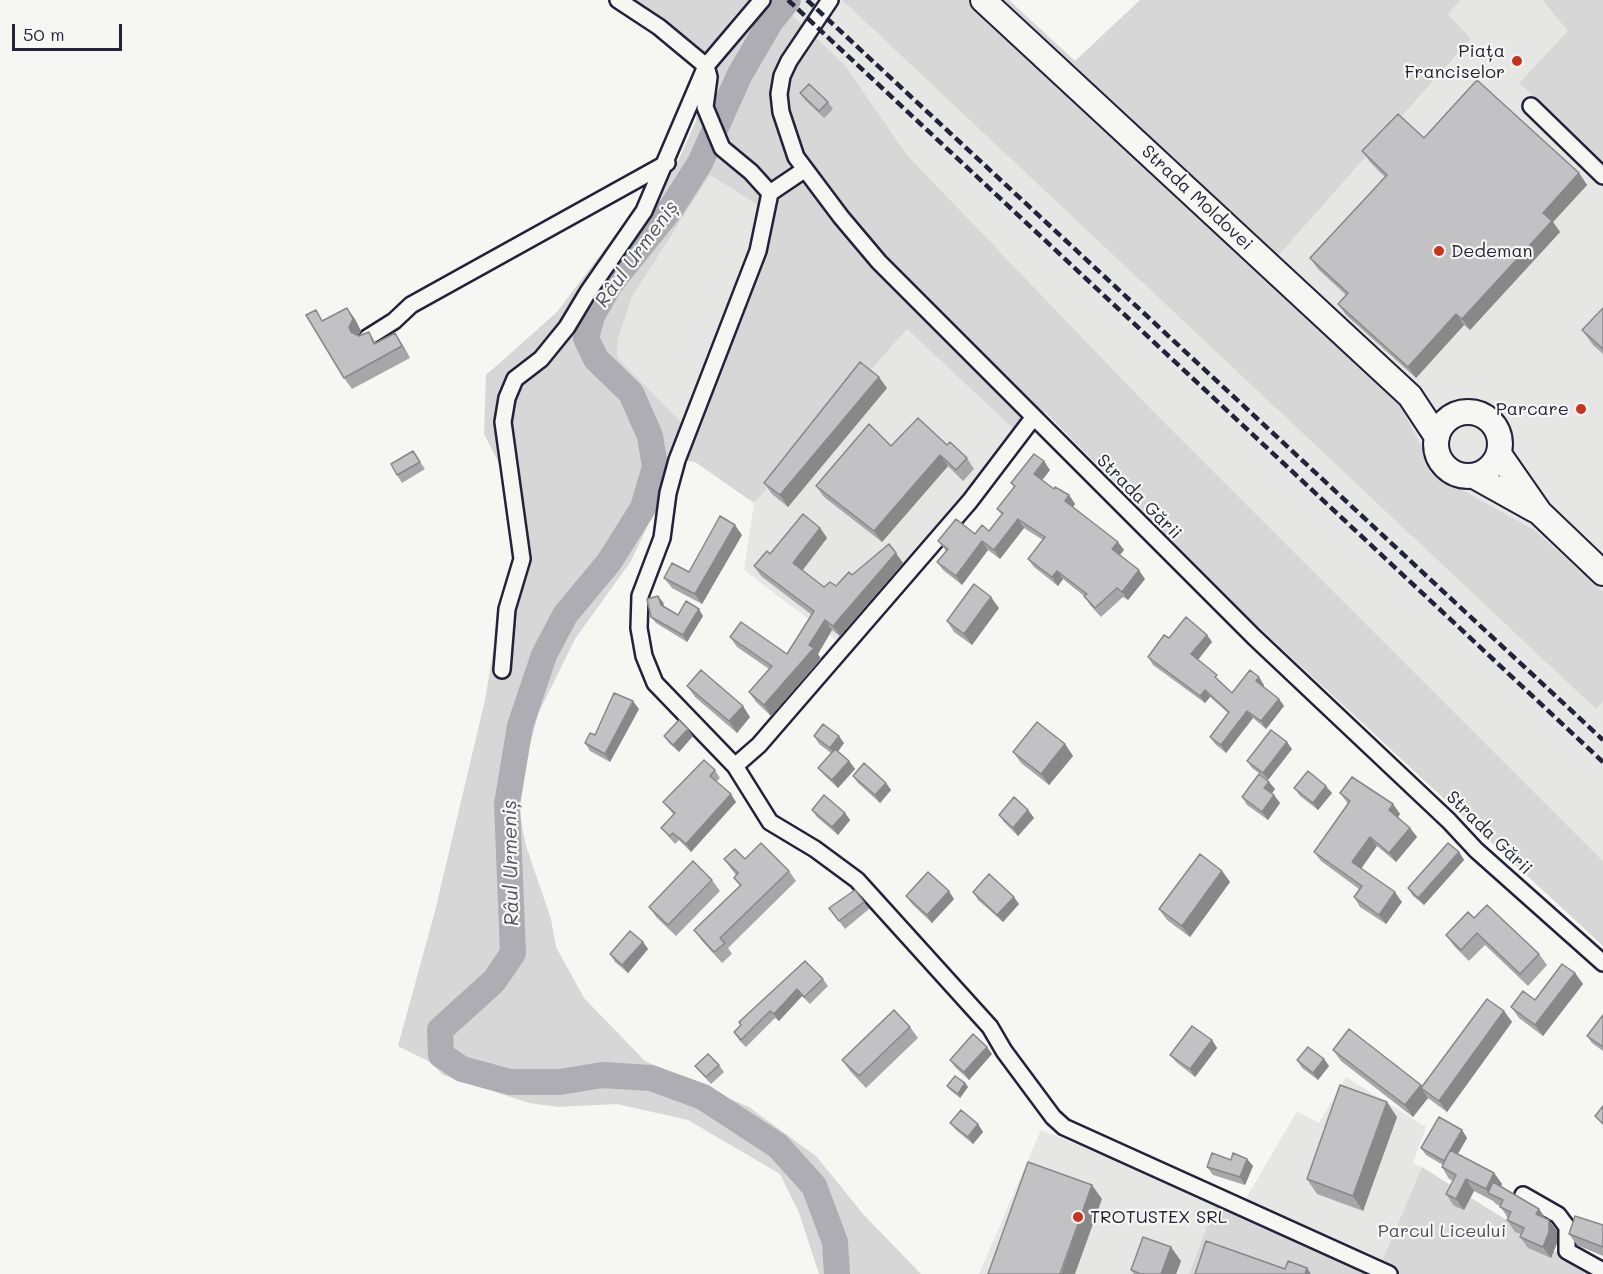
<!DOCTYPE html>
<meta charset="utf-8">
<style>
body{margin:0}
#map{position:relative;width:1603px;height:1274px;overflow:hidden;background:#f6f6f2;font-family:Mali,sans-serif}
canvas{display:block}
.scale{position:absolute;left:12px;top:24px;width:110px;height:27px;box-sizing:border-box;border:3px solid #22223b;border-top:0;padding-left:8px;font-size:18px;line-height:21px;white-space:nowrap;color:#22223b;-webkit-text-stroke:4px #f6f6f2;paint-order:stroke}
</style>
<div id="map">
<canvas width="1603" height="1274"></canvas>
<div class="scale">50 m</div>
</div>
<script>
const context = document.querySelector('canvas').getContext('2d');
context.lineJoin = 'round';
function fill(path, color) { context.fillStyle = color; context.fill(path, 'evenodd'); }
const shape = rows => new Path2D(rows.map(r => 'M' + r).join(''));
function strokePath(path, color, width, dash) { context.strokeStyle = color; context.lineWidth = width; context.lineCap = dash ? 'butt' : 'round'; context.setLineDash(dash || []); context.stroke(path); }
function drawText(font, color, halo, rows, align = 'center') {
  context.font = font + ' Mali,sans-serif'; context.lineWidth = 4.5; context.setLineDash([]); context.textBaseline = 'middle'; context.strokeStyle = halo; context.fillStyle = color; for (const [text, x, y, turn = 0] of rows) {
    context.save(); context.translate(x, y); context.rotate((+turn || 0) * Math.PI / 180); context.textAlign = isNaN(turn) ? turn : align; if (halo) context.strokeText(text, 0, 0); context.fillText(text, 0, 0); context.restore();
  }
}
const built = shape([
 [776,0,842,0,1596,708,1603,701,1603,861,1148,406,907,155,845,65],
 [1461,0,1542,0,1569,31,1519,83,1603,162,1603,592,1536,531,1445,480,1428,458,1400,405,1262,274,1471,40,1448,14],
 [710,175,775,216,688,430,617,357,618,339,632,297],
 [907,329,1024,439,841,644,744,570,754,503],
 [1346,1077,1426,1127,1413,1163,1422,1167,1382,1261,1244,1202,1297,1111,1319,1123],
 [1041,1130,1217,1200,1189,1274,979,1274]
]);
const green = shape([
 [635,0,776,0,845,65,907,155,1148,406,1603,861,1603,946,1251,620,1045,412,1024,439,907,329,754,503,695,462,679,460,631,561,575,639,539,712,523,769,518,804,526,846,551,919,556,947,584,998,645,1061,749,1107,816,1156,864,1215,921,1274,819,1274,799,1213,780,1174,688,1120,617,1104,558,1107,529,1103,443,1075,430,1062,398,1046,435,911,485,700,498,623,527,519,484,434,486,375,557,312,622,226,678,161,696,121,698,46],
 [710,175,775,216,688,429,617,357,618,339,632,297],
 [842,0,1009,0,1075,61,1140,0,1461,0,1448,14,1471,39,1262,274,1400,405,1428,458,1445,480,1536,531,1603,592,1603,701,1596,709],
 [1542,0,1603,0,1603,162,1519,83,1568,31],
 [1422,1167,1592,1274,1189,1274,1217,1200,1274,1214,1382,1261]
]);
const river = shape([
 [788,0,771,21,740,74,700,163,672,207,610,284,592,316,586,338,596,359,631,393,650,436,655,467,643,508,609,562,565,615,544,655,520,726,507,804,513,953,494,981,440,1030,441,1055,462,1069,510,1082,560,1082,602,1075,651,1078,703,1097,778,1146,814,1186,835,1242,837,1274]
]);
const minor = shape([
 [618,0,659,27,706,66,709,77,705,107,722,148,751,172,770,193],
 [830,0,789,61,782,76,779,94,781,112,796,157,841,217,879,262,1254,637,1449,821,1476,850,1603,963],
 [1531,106,1603,176],
 [804,170,770,193,758,251,677,460,668,493,662,538,640,596,639,628,644,656,655,683,735,766,770,822,815,849,857,880,990,1027,1004,1051,1053,1117,1064,1127,1389,1274],
 [367,338,394,321,411,305,667,163],
 [502,670,507,609,522,559,503,422,507,398,515,379,541,359,567,327,588,292,644,211,706,66,762,0],
 [735,766,759,745,970,501,1033,418],
 [1523,1195,1558,1215,1567,1227,1567,1251,1603,1271]
]);
const primary = shape([
 [983,0,1410,396,1437,437],
 '1436 444a32 32 0 1 1 64 0a32 32 0 1 1-64 0Z',
 [1499,454,1540,513,1603,573],
 [1474,476,1535,510]
]);
const rail = shape([
 [788,0,1603,762],
 [807,0,1603,740]
]);
const wall = shape([
 [800,93,828,102,833,109,824,118,805,100],
 [1424,138,1579,173,1587,185,1553,222,1560,232,1470,330,1464,325,1416,378,1346,315,1338,304,1346,295,1318,269,1310,258,1385,177,1370,162,1362,151],
 [1603,308,1603,354,1593,345,1582,330],
 [355,319,361,331,358,336,369,332,376,343,402,344,410,358,352,389,344,378,323,320],
 [887,388,788,507,772,494,764,483],
 [947,445,967,458,974,469,963,481,948,466,882,542,824,497,816,486,891,446],
 [418,459,425,469,402,483,397,475],
 [1050,470,1042,480,1054,489,1069,495,1075,504,1073,507,1124,550,1120,555,1145,579,1128,600,1123,597,1101,617,1090,605,1084,596,1063,579,1058,586,1034,567,1028,559,1043,540,1024,528,1000,559,988,550,962,585,943,570,937,562,946,551,938,541,989,531,1002,515,997,509,1014,487,1011,483],
 [820,528,827,538,803,570,824,587,836,586,852,575,903,563,840,636,832,630,818,654,821,659,771,716,756,702,749,692,769,669,737,647,730,637,787,654,812,615,761,576,754,566,770,554],
 [742,535,702,604,672,588,664,578,689,572],
 [663,602,664,607,678,615,703,616,687,642,656,623,651,617],
 [999,608,972,645,954,632,947,621],
 [1207,635,1212,642,1198,660,1232,693,1264,685,1263,686,1279,699,1284,706,1266,729,1253,718,1226,753,1215,744,1210,737,1228,713,1210,697,1205,703,1153,665,1148,657,1169,638],
 [687,686,750,717,737,733,695,697],
 [639,709,610,762,590,751,585,743,595,735],
 [664,736,693,736,679,752,669,743],
 [814,736,844,743,838,751,849,761,855,769,838,788,824,775,818,768,831,753,819,744],
 [1065,744,1073,756,1049,785,1021,763,1013,752],
 [1292,749,1268,780,1252,768,1247,761],
 [715,770,720,778,716,782,736,802,691,852,679,840,675,844,667,835,661,828,674,815,663,802],
 [853,776,886,783,891,790,880,803,858,783],
 [1269,782,1275,789,1272,793,1280,803,1268,820,1247,805,1242,797],
 [1294,788,1332,793,1318,810,1300,796],
 [1340,793,1393,804,1400,814,1398,817,1410,828,1417,837,1396,862,1377,846,1361,868,1402,902,1386,924,1360,907,1354,897,1359,889,1321,861,1314,852,1348,804],
 [812,810,845,813,850,820,838,835,817,817],
 [1028,810,1034,818,1018,836,1004,822,999,815],
 [1459,852,1464,860,1424,905,1413,896,1408,888],
 [724,859,745,859,789,871,796,881,728,948,732,954,722,963,702,941,694,930,740,886,734,878,736,875,732,870],
 [1222,871,1230,882,1190,937,1167,920,1159,909],
 [712,880,720,891,676,936,657,918,649,907],
 [973,892,1019,904,1003,922,978,900],
 [906,896,954,899,932,923,912,904],
 [864,902,869,909,845,929,829,908],
 [1474,918,1539,954,1547,965,1528,986,1485,945,1469,961,1454,946,1446,935],
 [643,942,648,949,628,973,615,962,610,954],
 [805,961,823,979,828,986,810,1004,802,996,779,1021,775,1018,746,1047,739,1040,734,1032],
 [1575,973,1583,984,1543,1036,1519,1018,1511,1007,1535,1000],
 [1504,1011,1512,1022,1447,1112,1428,1098,1413,1117,1341,1061,1333,1050,1421,1085,1423,1087],
 [1603,1015,1603,1051,1592,1043,1587,1036],
 [910,1027,918,1038,866,1088,850,1071,842,1060],
 [1212,1040,1217,1048,1195,1077,1176,1062,1170,1055],
 [987,1047,992,1054,969,1080,955,1067,950,1060],
 [1324,1059,1329,1066,1318,1080,1302,1068,1297,1060],
 [719,1065,724,1072,711,1084,701,1073,695,1066],
 [965,1083,968,1087,960,1098,950,1090,947,1086],
 [1397,1117,1363,1211,1317,1194,1307,1179],
 [950,1123,978,1124,983,1132,973,1144,956,1130],
 [1462,1130,1467,1138,1458,1154,1494,1173,1502,1184,1501,1186,1545,1218,1557,1231,1557,1243,1551,1258,1528,1248,1520,1237,1521,1234,1515,1232,1507,1220,1508,1218,1500,1206,1496,1204,1493,1201,1474,1191,1464,1210,1454,1206,1446,1194,1453,1181,1449,1179,1442,1167,1443,1165,1426,1155,1421,1148],
 [1247,1159,1253,1166,1245,1185,1213,1175,1207,1167,1231,1160],
 [1603,1225,1603,1256,1577,1245,1569,1234],
 [1181,1261,1176,1274,1134,1274,1131,1270]
]);
const shadedWall = shape([
 [1579,173,1587,185,1553,222,1560,232,1470,330,1462,319,1543,213],
 [347,308,355,319,361,331,357,338,351,332,349,327],
 [1456,314,1464,325,1416,378,1408,367],
 [395,333,402,344,410,358,402,346],
 [879,377,887,388,788,507,780,495],
 [940,455,948,466,882,542,874,531],
 [1044,461,1050,470,1040,483,1034,474],
 [1069,495,1075,504,1071,510,1065,501],
 [1018,519,1024,528,1000,559,994,550],
 [735,525,742,535,702,604,695,594],
 [820,528,827,538,800,573,793,563],
 [982,541,988,550,962,585,956,576],
 [1118,542,1124,550,1118,557,1112,549],
 [896,553,903,563,840,636,833,626],
 [1139,570,1145,579,1128,600,1122,592],
 [1057,571,1063,579,1058,586,1052,577],
 [658,596,663,602,665,611,661,605],
 [991,597,999,608,972,645,964,634],
 [699,609,703,616,687,642,683,635],
 [825,620,832,630,818,654,821,659,771,716,764,705,809,645],
 [1207,635,1212,642,1196,662,1191,654],
 [1259,677,1264,685,1262,688,1256,681],
 [1205,690,1210,697,1205,703,1200,696],
 [1279,699,1284,706,1266,729,1261,721],
 [633,701,639,709,610,762,605,754],
 [743,706,750,717,737,733,729,721],
 [1247,711,1253,718,1226,753,1221,745],
 [688,729,693,736,679,752,673,745],
 [839,736,844,743,835,756,830,748],
 [1287,742,1292,749,1268,780,1263,773],
 [1065,744,1073,756,1049,785,1041,774],
 [849,761,855,769,838,788,832,780],
 [1269,782,1275,789,1270,796,1264,788],
 [886,783,891,790,880,803,875,795],
 [1326,786,1332,793,1318,810,1313,803],
 [731,794,736,802,691,852,686,844],
 [1274,795,1280,803,1268,820,1262,812],
 [1393,804,1400,814,1396,820,1389,810],
 [1028,810,1034,818,1018,836,1013,828],
 [845,813,850,820,838,835,832,827],
 [1410,828,1417,837,1396,862,1389,853],
 [1370,837,1377,846,1359,872,1352,862],
 [1459,852,1464,860,1424,905,1418,898],
 [1222,871,1230,882,1190,937,1182,926],
 [949,891,954,899,932,923,927,915],
 [1395,892,1402,902,1386,924,1379,915],
 [1014,897,1019,904,1003,922,997,915],
 [643,942,648,949,628,973,622,965],
 [1575,973,1583,984,1543,1036,1535,1025],
 [797,989,802,996,779,1021,774,1014],
 [1504,1011,1512,1022,1447,1112,1439,1101],
 [1212,1040,1217,1048,1195,1077,1190,1069],
 [987,1047,992,1054,969,1080,964,1072],
 [1324,1059,1329,1066,1318,1080,1313,1073],
 [965,1083,968,1087,960,1098,958,1094],
 [1421,1085,1426,1092,1421,1088,1428,1098,1413,1117,1405,1105],
 [1387,1102,1397,1117,1363,1211,1353,1196],
 [978,1124,983,1132,973,1144,968,1137],
 [1462,1130,1467,1138,1449,1169,1444,1161],
 [1247,1159,1253,1166,1245,1185,1240,1177],
 [1494,1173,1502,1184,1496,1196,1488,1193,1493,1201,1486,1189],
 [1466,1179,1474,1191,1464,1210,1456,1199],
 [1092,1185,1102,1199,1075,1274,1061,1274],
 [1539,1209,1547,1220,1536,1214],
 [1549,1220,1557,1231,1557,1243,1551,1258,1543,1247],
 [1171,1247,1181,1261,1176,1274,1161,1274],
 [1307,1268,1311,1274,1305,1274]
]);
const building = shape([
 [1477,80,1579,173,1543,213,1552,221,1462,319,1456,314,1408,367,1338,304,1348,293,1310,258,1387,175,1362,151,1398,114,1424,138,1477,80],
 [809,84,828,102,819,111,800,93,809,84],
 [347,308,353,319,349,327,351,332,359,336,369,332,374,344,395,333,402,346,344,378,306,315,316,310,322,321,347,308],
 [1603,308,1603,349,1582,330,1603,308],
 [860,362,879,377,780,495,764,483,860,362],
 [918,418,947,445,950,442,967,458,956,470,940,455,874,531,816,486,869,424,891,446,918,418],
 [413,451,420,462,397,475,391,464,413,451],
 [1034,454,1044,461,1034,474,1054,489,1055,487,1069,495,1065,501,1118,542,1112,549,1139,570,1122,592,1117,588,1095,608,1084,596,1087,594,1057,571,1052,577,1028,559,1045,537,1018,519,994,550,982,541,956,576,937,562,948,549,938,541,956,519,975,534,982,525,989,531,1003,513,997,509,1015,486,1011,483,1034,454],
 [803,514,820,528,793,563,824,587,830,582,836,586,849,572,852,575,889,544,896,553,833,626,825,620,809,645,814,648,764,705,749,692,772,666,730,637,741,622,787,654,814,611,754,566,767,551,770,554,803,514],
 [720,516,735,525,695,594,664,578,672,563,689,572,720,516],
 [974,584,991,597,964,634,947,621,974,584],
 [658,596,661,605,678,615,686,601,699,609,683,635,651,617,647,599,658,596],
 [1186,617,1207,635,1191,654,1217,675,1215,677,1232,693,1250,670,1259,677,1256,681,1279,699,1261,721,1247,711,1221,745,1210,737,1229,712,1205,690,1200,696,1148,657,1164,635,1169,638,1186,617],
 [701,670,743,706,729,721,687,686,701,670],
 [614,693,633,701,605,754,585,743,590,733,595,735,614,693],
 [679,720,688,729,673,745,664,736,679,720],
 [1037,722,1065,744,1041,774,1013,752,1037,722],
 [823,724,839,736,830,748,814,736,823,724],
 [1271,730,1287,742,1263,773,1247,761,1271,730],
 [835,749,849,761,832,780,818,768,835,749],
 [704,760,715,770,710,776,731,794,686,844,673,833,670,836,661,828,675,813,663,802,704,760],
 [864,763,886,783,875,795,853,776,864,763],
 [1308,771,1326,786,1313,803,1294,788,1308,771],
 [1259,774,1269,782,1264,788,1274,795,1262,812,1242,797,1259,774],
 [1352,777,1393,804,1389,810,1410,828,1389,853,1370,837,1352,862,1395,892,1379,915,1354,897,1362,886,1314,852,1350,801,1340,793,1352,777],
 [824,795,845,813,832,827,812,810,824,795],
 [1014,797,1028,810,1013,828,999,815,1014,797],
 [761,843,789,871,720,938,725,943,714,952,694,930,741,885,734,878,738,873,724,859,735,849,745,859,761,843],
 [1448,843,1459,852,1418,898,1408,888,1448,843],
 [1200,854,1222,871,1182,926,1159,909,1200,854],
 [693,861,712,880,668,925,649,907,693,861],
 [928,872,949,891,927,915,906,896,928,872],
 [989,874,1014,897,997,915,973,892,989,874],
 [855,890,864,902,839,921,829,908,855,890],
 [1487,905,1539,954,1520,974,1477,933,1461,950,1446,935,1468,912,1474,918,1487,905],
 [630,931,643,942,622,965,610,954,630,931],
 [805,961,823,979,804,997,797,989,774,1014,770,1011,741,1040,734,1032,741,1025,739,1022,805,961],
 [1562,964,1575,973,1535,1025,1511,1007,1523,991,1535,1000,1562,964],
 [1487,999,1504,1011,1439,1101,1421,1088,1487,999],
 [894,1010,910,1027,859,1076,842,1060,894,1010],
 [1603,1015,1603,1047,1587,1036,1603,1015],
 [1192,1026,1212,1040,1190,1069,1170,1055,1192,1026],
 [1349,1029,1421,1085,1405,1105,1333,1050,1349,1029],
 [973,1034,987,1047,964,1072,950,1060,973,1034],
 [1308,1047,1324,1059,1313,1073,1297,1060,1308,1047],
 [708,1054,719,1065,706,1077,695,1066,708,1054],
 [955,1076,965,1083,958,1094,947,1086,955,1076],
 [1340,1085,1387,1102,1353,1196,1307,1179,1340,1085],
 [1603,1106,1603,1124,1595,1116,1603,1106],
 [961,1110,978,1124,968,1137,950,1123,961,1110],
 [1439,1117,1462,1130,1444,1161,1421,1148,1439,1117],
 [1450,1150,1494,1173,1486,1189,1466,1179,1456,1199,1446,1194,1456,1175,1442,1167,1450,1150],
 [1212,1153,1231,1160,1233,1153,1247,1159,1240,1177,1207,1167,1212,1153],
 [1028,1162,1092,1185,1060,1274,1061,1274,988,1274,1028,1162],
 [1493,1182,1539,1209,1536,1214,1549,1220,1549,1232,1543,1247,1520,1237,1524,1228,1507,1220,1511,1212,1500,1207,1503,1200,1488,1193,1493,1182],
 [1575,1216,1603,1225,1603,1247,1569,1234,1575,1216],
 [1143,1237,1171,1247,1161,1274,1141,1274,1131,1270,1143,1237],
 [1206,1241,1285,1269,1288,1261,1307,1268,1305,1274,1195,1274,1206,1241]
]);
const markers = [
 [1517,61,6,"#c8321e"],
 [1439,251,6,"#c8321e"],
 [1581,409,6,"#c8321e"],
 [1078,1217,6,"#c8321e"]
];
const poiNames = [
 ["Piața",1505,51],
 ["Franciselor",1505,72],
 ["Dedeman",1451,251,"left"],
 ["Parcare",1569,409],
 ["TROTUSTEX SRL",1090,1217,"left"]
];
const streetNames = [
 ["Strada Moldovei",1197,198,43],
 ["Strada Gării",1139,497,45],
 ["Strada Gării",1489,833,44]
];
const parkNames = [
 ["Parcul Liceului",1442,1231]
];
const waterNames = [
 ["Râul Urmeniș",637,254,-54],
 ["Râul Urmeniș",511,863,-91]
];
fill(built, '#e6e6e4');
fill(green, '#d7d7d7');
strokePath(river, '#adadb3', 26);
strokePath(minor, '#22223b', 20);
strokePath(primary, '#22223b', 28);
strokePath(minor, '#f6f6f2', 15);
strokePath(primary, '#f6f6f2', 24);
strokePath(rail, '#22223b', 4.5, [9, 4.5]);
fill(wall, '#a7a7a9');
fill(shadedWall, '#888889');
fill(building, '#c2c2c4');
strokePath(building, '#888889', 1.5);
for (const [x, y, r, color] of markers) { const dot = new Path2D(); dot.arc(x, y, r, 0, 2 * Math.PI); context.fillStyle = color; context.fill(dot); strokePath(dot, '#f6f6f2', 2); }
drawText('18px', '#22223b', '#f6f6f2', poiNames, 'right');
drawText('18px', '#22223b', '#f6f6f2', streetNames);
drawText('18px', '#4f4f62', '#f6f6f2', parkNames);
drawText('italic 20px', '#535365', '#f6f6f2', waterNames);
</script>
